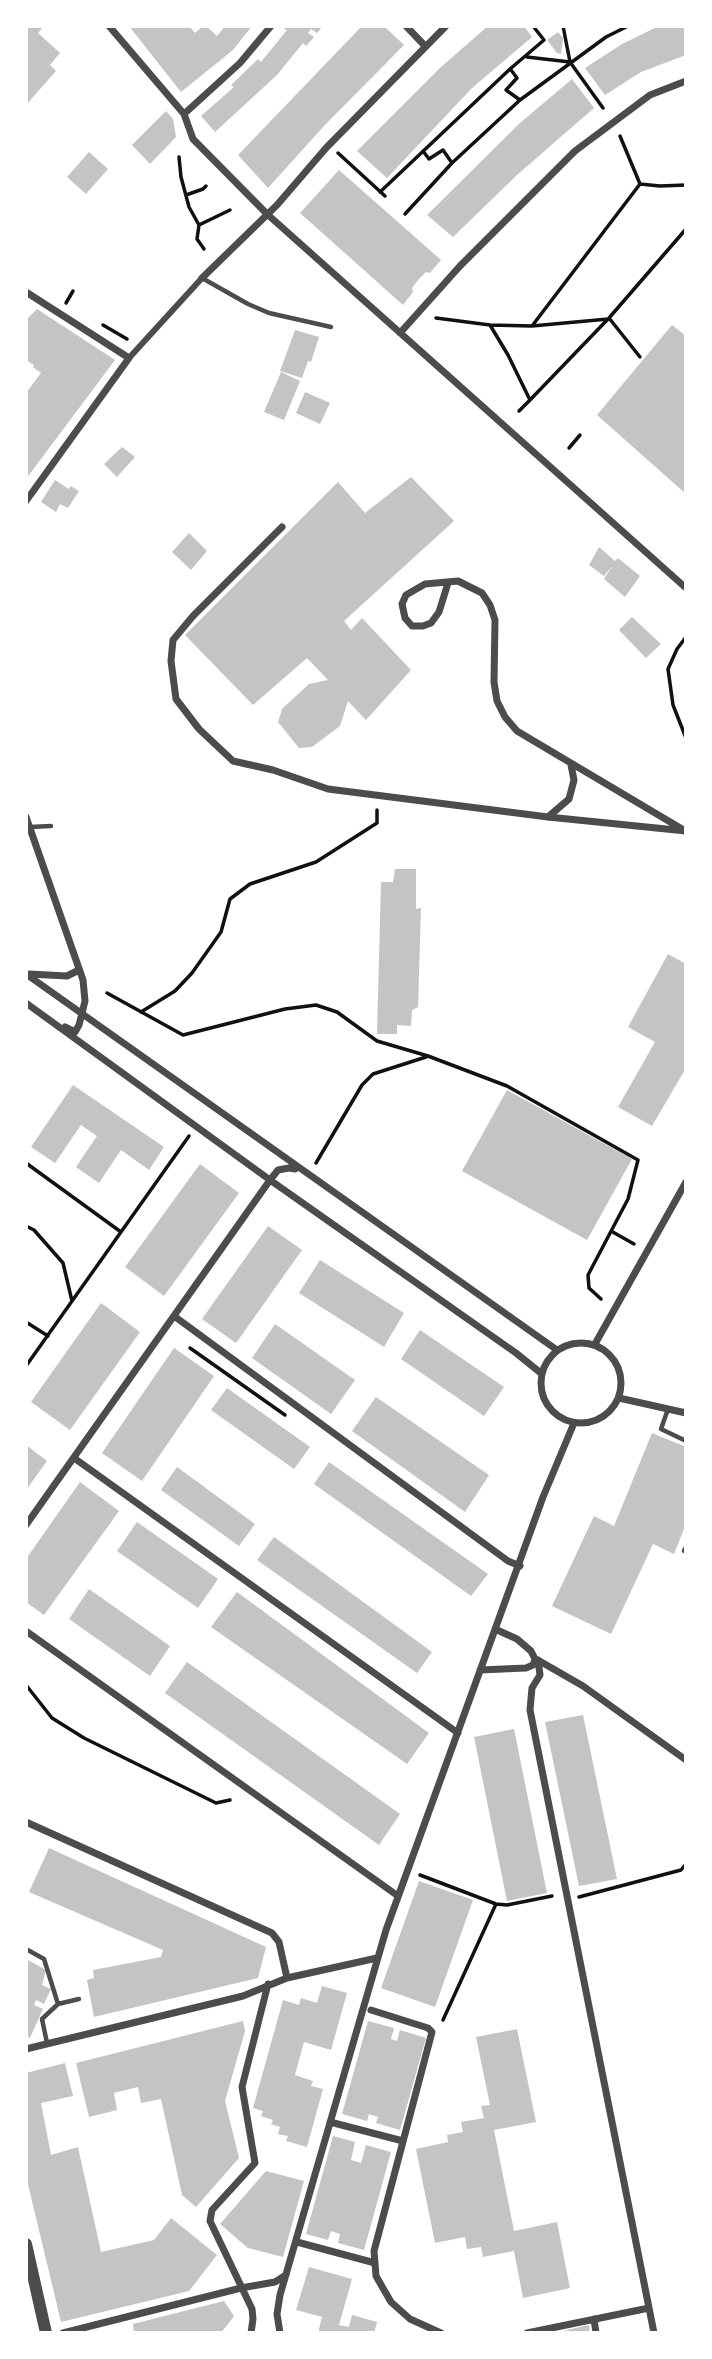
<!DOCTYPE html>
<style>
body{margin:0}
#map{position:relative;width:712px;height:2359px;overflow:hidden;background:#fff;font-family:Barlow,sans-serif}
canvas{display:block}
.frame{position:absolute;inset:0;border:28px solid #fff;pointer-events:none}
</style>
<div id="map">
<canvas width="712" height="2359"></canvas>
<div class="frame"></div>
</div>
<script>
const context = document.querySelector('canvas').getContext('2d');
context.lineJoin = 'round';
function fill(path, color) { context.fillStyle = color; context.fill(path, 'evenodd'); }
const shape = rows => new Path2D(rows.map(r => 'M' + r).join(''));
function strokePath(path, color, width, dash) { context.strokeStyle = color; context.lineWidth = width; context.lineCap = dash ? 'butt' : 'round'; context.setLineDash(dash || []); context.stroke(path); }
const building = shape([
 [26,26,44,26,38,33,60,53,50,65,56,71,26,105],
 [129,26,189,26,195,33,203,26,206,26,217,36,225,26,252,26,233,50,181,92],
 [287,26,323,26,317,33,311,29,308,33,314,37,306,46,303,43,277,75,215,132,201,116,234,87,231,85,258,59,261,62,287,30,284,29],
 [362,26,384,26,404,45,323,127,268,188,238,155],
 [488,26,524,26,532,37,472,88,387,178,357,151,441,67],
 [659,26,686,26,686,55,641,72,605,95,585,68,622,44],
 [558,32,563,38,561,54,557,53,547,40],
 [572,79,594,108,517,175,453,237,427,215,520,123],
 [166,111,173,119,176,137,150,164,132,145],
 [89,152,108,169,86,194,67,177],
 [339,170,441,260,430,273,426,272,418,280,412,288,413,292,403,305,300,213],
 [37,309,115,360,26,479,26,393,41,373,33,367,34,365,26,360,26,320],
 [672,325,686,336,686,494,597,415],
 [295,330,319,337,311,362,308,361,302,378,280,371],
 [281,372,300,381,284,420,264,412],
 [305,392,330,403,320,424,296,413],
 [122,447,135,457,117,477,104,464],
 [411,477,454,521,344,621,351,630,362,618,411,670,366,720,348,701,340,726,312,747,299,748,278,722,282,709,309,684,328,680,307,658,253,705,185,635,338,482,365,513],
 [55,480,69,489,71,486,79,491,68,508,60,504,56,512,41,502],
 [189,533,207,551,191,570,172,552],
 [599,547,615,561,618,558,640,576,625,597,604,579,612,566,604,576,589,565],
 [632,617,661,644,646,658,619,630],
 [395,869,416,869,416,909,421,908,418,1007,412,1010,411,1026,397,1025,397,1034,377,1034,381,882,393,882],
 [668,954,686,964,686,1068,652,1126,618,1107,655,1042,628,1027],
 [73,1085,164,1147,149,1170,121,1150,99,1183,76,1167,97,1136,81,1125,55,1163,31,1147],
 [507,1090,632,1159,587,1240,462,1171],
 [200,1164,239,1193,164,1296,125,1267],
 [268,1226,302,1250,236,1343,202,1319],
 [320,1260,404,1313,384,1347,299,1293],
 [101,1303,140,1332,70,1430,31,1402],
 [275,1324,355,1380,331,1414,252,1358],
 [420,1330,504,1387,484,1416,401,1359],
 [174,1348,214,1376,142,1481,102,1453],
 [227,1388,310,1447,294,1469,211,1410],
 [376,1397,489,1475,465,1512,352,1431],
 [652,1433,686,1447,686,1524,674,1554,653,1544,611,1634,552,1606,594,1516,614,1526],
 [26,1445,47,1461,26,1490],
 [329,1462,488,1574,471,1596,314,1484],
 [177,1467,255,1524,239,1546,161,1490],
 [80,1482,119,1511,44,1615,26,1602,26,1559],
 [137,1522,218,1579,198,1608,117,1551],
 [274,1537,432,1652,417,1673,257,1560],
 [89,1589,170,1646,150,1676,69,1619],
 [237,1592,429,1733,407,1764,211,1627],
 [187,1662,400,1814,379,1845,165,1693],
 [583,1715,617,1879,579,1886,545,1722],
 [514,1729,547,1893,507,1901,474,1737],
 [49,1848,266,1947,258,1978,94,2017,87,1980,94,1978,93,1970,161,1957,163,1950,29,1892],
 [419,1881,473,1900,435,2007,381,1988],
 [28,1960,46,1970,42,1985,51,1989,44,2004,36,2000,34,2005,43,2009,30,2038,26,2036],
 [322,1986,347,1993,331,2050,304,2042,295,2075,313,2081,311,2086,323,2089,307,2147,286,2141,288,2136,278,2134,280,2127,271,2124,273,2120,261,2116,263,2111,253,2108,283,2000,299,2005,301,1998,317,2003],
 [243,2021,245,2031,225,2101,239,2158,196,2207,182,2195,161,2099,141,2103,138,2087,114,2093,117,2110,89,2117,76,2063],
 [368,2021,394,2028,391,2039,397,2041,400,2030,426,2038,400,2130,376,2123,378,2117,369,2114,367,2121,342,2114],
 [517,2029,536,2122,494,2130,514,2231,557,2222,570,2288,523,2298,514,2251,483,2257,481,2247,467,2249,465,2237,435,2243,416,2149,448,2142,447,2135,463,2132,461,2122,484,2118,481,2106,490,2105,476,2037],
 [65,2063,73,2096,41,2103,51,2155,78,2147,101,2252,154,2240,171,2218,217,2255,189,2291,61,2322,26,2176,26,2073],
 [333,2136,355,2142,351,2160,361,2163,366,2145,391,2152,364,2250,338,2243,340,2234,331,2231,328,2240,306,2234],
 [266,2171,304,2181,283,2257,248,2248,220,2224],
 [309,2267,352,2279,339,2325,349,2327,352,2315,377,2322,374,2333,318,2333,322,2317,296,2310],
 [224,2301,234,2316,221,2333,134,2333,133,2324],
 [589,2325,590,2333,558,2333,558,2332]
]);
const path = shape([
 [563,26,570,62,603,108],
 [527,57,570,62],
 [511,70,517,78,506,90,520,100],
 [620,136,640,184],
 [423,151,429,159,443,150,452,163],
 [338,153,385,196],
 [179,157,181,177,189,207,199,225,197,239,204,249],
 [640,184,660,186,686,185],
 [380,192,510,69,544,40,533,26],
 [186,195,203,189,206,186],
 [405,214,452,163,520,100,606,37,628,26],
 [199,225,230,210],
 [66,303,73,291],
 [436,318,490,325,532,326,608,319],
 [609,318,640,357],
 [103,325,127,339],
 [490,325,508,355,530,400,609,318,686,229],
 [532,326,640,184],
 [519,411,530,400],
 [569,448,580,435],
 [686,637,677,649,668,669,673,705,686,738],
 [107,993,183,1035,285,1009,316,1005,337,1012,377,1041,428,1056,507,1086,638,1160,628,1199,588,1275,589,1288,601,1299],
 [141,1012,175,991,192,973,221,932,230,899,250,884,316,862,377,823,377,810],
 [26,1163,121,1232],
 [316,1163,362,1085,373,1074,426,1057],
 [26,1226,34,1230,63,1263,72,1301],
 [611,1231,634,1244],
 [26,1322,48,1336],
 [190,1348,285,1415],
 [26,1366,189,1136],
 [26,1685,52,1718,84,1738,216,1803,230,1800],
 [420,1875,496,1904,507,1905,552,1896],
 [579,1897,681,1870,686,1864],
 [443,2020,496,1904]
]);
const service = shape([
 [202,278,248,304,269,313,331,327],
 [30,827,51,826],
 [668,1409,661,1429,686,1441],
 [684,1551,686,1547],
 [26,1949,44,1959,58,2004,42,2019,47,2043],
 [58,2004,79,1999]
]);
const pedestrian = shape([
 [129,358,202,278]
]);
const minor = shape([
 [109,26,184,114,193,139,267,214,686,588],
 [406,26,425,46],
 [184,114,240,63,271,26],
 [202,278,277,205,326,148,446,26],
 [26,292,129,358,26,501],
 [400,333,460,266,575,151,650,95,686,81],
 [282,527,193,616,173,640,171,661,176,699,199,729,233,761,273,770,328,789,548,817,686,831],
 [448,583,439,612,431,623,423,626,412,626,405,618,402,604,406,595,425,584,458,581,482,593,490,605,495,620,494,682,497,701,505,717,517,731,682,829],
 [26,817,83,980,85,1001,79,1025,75,1032,65,1027],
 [548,817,569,799,574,780,571,765],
 [26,974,557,1350],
 [29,974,67,976,79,970],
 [26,1003,270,1180,516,1353,542,1374],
 [174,1316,508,1561,520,1566],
 '541 1383a40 40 0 1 1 80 0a40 40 0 1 1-80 0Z',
 [595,1344,686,1182],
 [619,1398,686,1413],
 [74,1458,458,1733],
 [26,1525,270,1180,278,1170,289,1168,295,1169],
 [495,1629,517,1639,531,1651,535,1659],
 [26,1631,398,1896],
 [536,1659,583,1686,686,1760],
 [538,1660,540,1675,532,1688,530,1710,654,2333],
 [480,1670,526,1668,533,1665,535,1659],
 [26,1822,272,1933,279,1942,287,1978],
 [371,2010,428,2028,432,2032,374,2251,376,2276,391,2302,410,2319,441,2333],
 [26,2049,243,1996,287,1978,377,1958],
 [330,2122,403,2141],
 [297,2242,375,2263],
 [594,2319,596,2333],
 [63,2333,241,2288,275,2282,286,2275],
 [251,2333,253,2319,252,2309,210,2221,212,2210,255,2163,242,2087,268,1984],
 [280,2333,277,2314,280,2295,386,1930,543,1497,574,1423],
 [527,2333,649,2308]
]);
const tertiary = shape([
 [26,2244,46,2333]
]);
fill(building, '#c4c4c4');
strokePath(path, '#111', 3.5);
strokePath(service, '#4c4c4c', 4.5);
strokePath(pedestrian, '#4c4c4c', 6);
strokePath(minor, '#4c4c4c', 7);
strokePath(tertiary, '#4c4c4c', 12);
</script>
